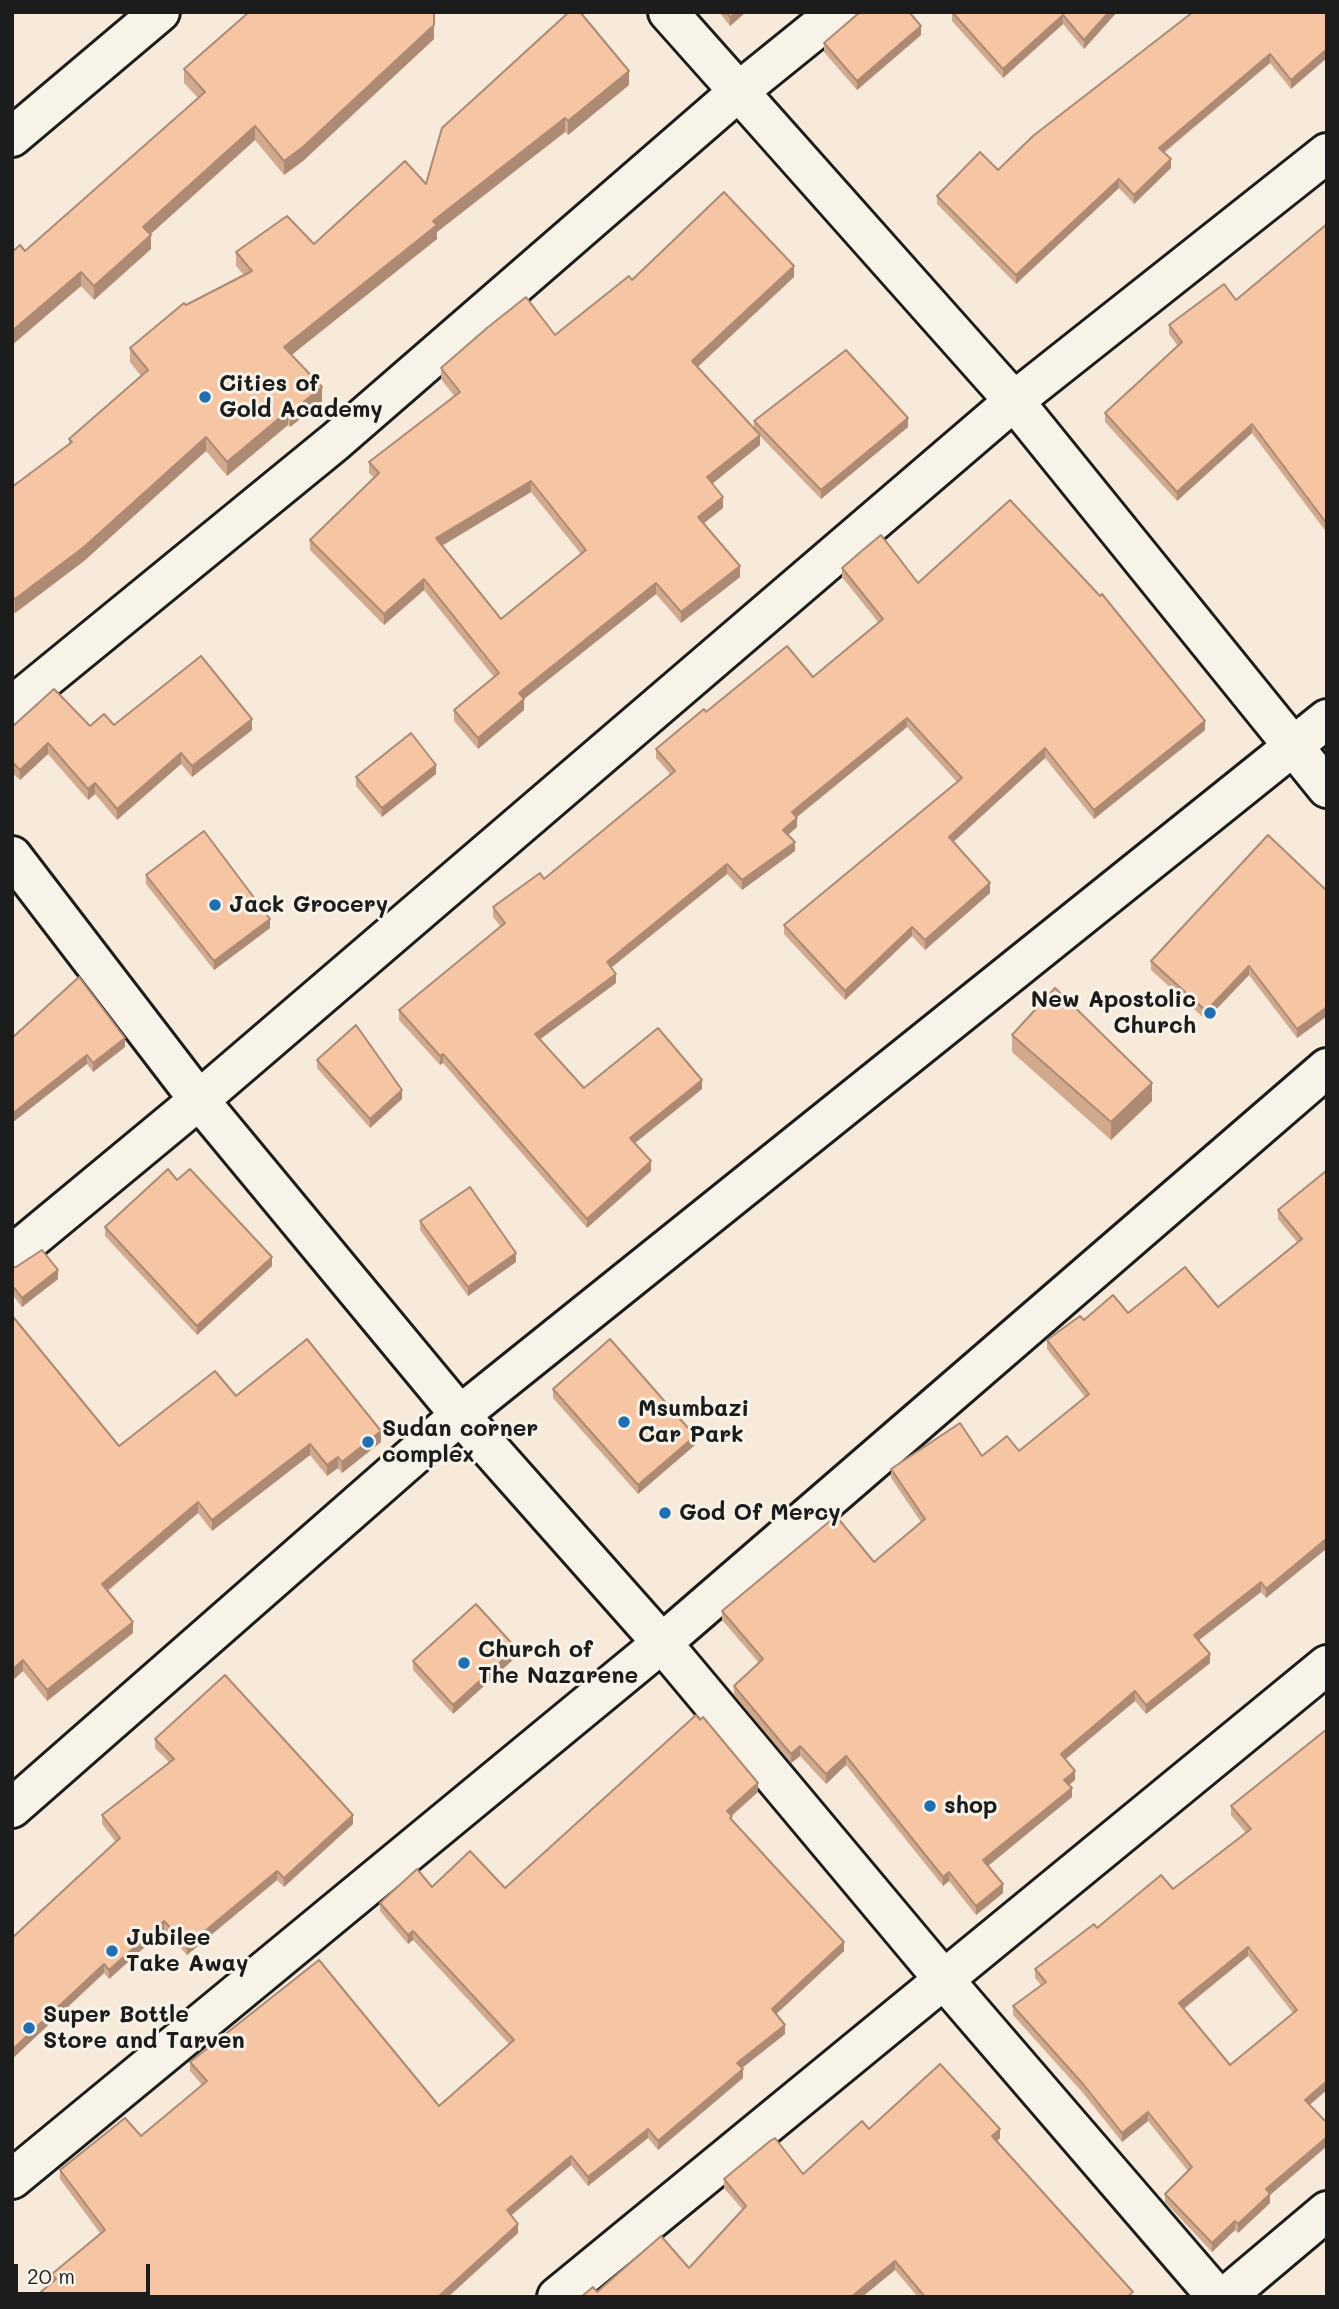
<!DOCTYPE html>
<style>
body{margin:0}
#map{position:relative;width:1339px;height:2309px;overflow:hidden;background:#f7eada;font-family:Mali,sans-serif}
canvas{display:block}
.frame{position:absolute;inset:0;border:14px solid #1c1c1c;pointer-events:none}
.scale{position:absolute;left:14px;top:2264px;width:136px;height:32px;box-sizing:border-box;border:4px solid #1c1c1c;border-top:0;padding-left:9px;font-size:21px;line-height:24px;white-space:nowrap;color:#1c1c1c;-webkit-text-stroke:5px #f7f3e8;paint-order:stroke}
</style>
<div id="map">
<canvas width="1339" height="2309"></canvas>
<div class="frame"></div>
<div class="scale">20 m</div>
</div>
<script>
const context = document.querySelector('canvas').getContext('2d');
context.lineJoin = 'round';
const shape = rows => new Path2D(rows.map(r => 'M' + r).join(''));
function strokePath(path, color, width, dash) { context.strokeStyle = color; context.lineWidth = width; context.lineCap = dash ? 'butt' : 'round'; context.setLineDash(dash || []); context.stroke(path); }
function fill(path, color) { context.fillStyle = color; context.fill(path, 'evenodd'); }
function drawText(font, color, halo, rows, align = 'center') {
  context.font = font + ' Mali,sans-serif'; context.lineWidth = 6; context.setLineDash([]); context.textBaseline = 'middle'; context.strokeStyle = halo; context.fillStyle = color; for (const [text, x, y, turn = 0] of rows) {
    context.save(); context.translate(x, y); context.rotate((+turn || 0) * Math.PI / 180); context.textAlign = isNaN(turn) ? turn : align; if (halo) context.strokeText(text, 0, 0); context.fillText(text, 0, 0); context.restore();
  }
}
const minor = shape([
 [668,12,1014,401,1327,788],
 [12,137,160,12],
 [12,706,336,441,738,92,837,12],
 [12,856,199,1100,460,1415,662,1643,945,1981,1217,2297],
 [12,1255,199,1100,1014,401,1327,153],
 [12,1808,460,1415,1327,719],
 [12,2179,662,1643,1327,1068],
 [557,2297,1327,1665],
 [1225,2297,1327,2211]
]);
const wall = shape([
 [719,12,746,12,730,26],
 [952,12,1117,12,1084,49,1063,24,1003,78,952,21],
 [1327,12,1291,89,1270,63,1164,153,1171,168,1134,204,1119,188,1016,284,937,204,937,196,998,170],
 [921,35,857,90,824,52,824,43],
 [434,39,303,161,284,175,255,140,150,234,151,249,94,300,81,286,12,345,12,252,25,251,198,98,184,83,184,69],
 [629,85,568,135,565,132,437,232,437,239,291,355,322,402,290,427,288,425,227,476,206,451,84,561,15,613,12,610,12,487,69,444,69,439,141,376,130,362,130,348,186,305,244,275,236,266,236,252,314,244,426,184],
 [1327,224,1327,533,1252,433,1177,501,1105,422,1105,413,1178,346,1169,334,1169,325,1236,300],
 [794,277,698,367,754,428,754,421,908,427,821,499,760,436,760,445,712,484,723,508,703,523,740,577,681,623,656,594,524,699,524,710,478,749,454,721,454,710,494,677,424,590,384,625,310,550,310,540,374,478,369,473,369,462,455,397,441,379,441,368,555,335,632,280],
 [531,492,581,554,501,619,442,546],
 [842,568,918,583,1205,730,1094,819,1045,758,953,842,990,893,925,950,912,936,845,1000,784,934,784,925,957,782,907,727,797,817,797,827,788,835,795,851,742,890,727,874,611,968,616,983,540,1039,584,1088,702,1089,635,1143,651,1171,587,1228,443,1063,440,1065,399,1020,399,1010,501,927,493,917,493,907,544,879,671,775,656,758,656,749,706,712,813,677,878,622,842,577],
 [114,725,252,730,192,777,181,764,117,820,95,794,88,800,48,754,20,780,12,773,12,727],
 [436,774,382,817,356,786,356,777],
 [146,875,270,928,214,970,146,884],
 [1327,891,1327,1016,1297,1038,1249,975,1206,1020,1151,970,1151,961],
 [1012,1035,1152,1101,1111,1140,1012,1052],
 [12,1038,125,1047,93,1072,87,1064],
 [317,1060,402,1099,370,1128,317,1068],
 [1327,1171,1327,1550,1326,1549,1266,1598,1261,1592,1199,1640,1210,1663,1146,1714,1135,1701,1065,1759,1075,1780,1069,1785,1072,1797,988,1866,1003,1893,976,1915,949,1881,943,1886,846,1765,826,1784,800,1756,791,1763,734,1695,734,1686,759,1663,722,1620,722,1611,874,1562,921,1522,891,1478,891,1469,1019,1451,1085,1397,1047,1349,1047,1340,1084,1320,1128,1313,1218,1307,1297,1242,1278,1219,1278,1210],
 [177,1180,272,1266,197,1335,105,1236,105,1227],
 [420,1221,516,1262,468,1296,420,1230],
 [12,1267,58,1279,22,1307,12,1294],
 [553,1389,695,1445,638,1494,553,1398],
 [236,1396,381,1442,342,1473,338,1468,327,1476,310,1455,212,1531,198,1513,108,1591,133,1633,47,1701,23,1671,12,1681,119,1446],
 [516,1657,453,1714,413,1670,413,1661],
 [1327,1729,1310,2105,1327,2123,1327,2146,1270,2195,1270,2203,1238,2233,1235,2230,1212,2252,1165,2202,1165,2194,1188,2171,1148,2121,1122,2142,1083,2093,1013,2015,1013,2006,1041,1985,1035,1978,1035,1969,1097,1928,1173,1889,1246,1833,1231,1815,1231,1806],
 [1248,1956,1293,2013,1230,2065,1184,2009],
 [155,1739,353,1824,284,1887,277,1880,187,1955,164,1930,109,1979,104,1973,12,2059,116,1842,102,1824,102,1815,169,1762,155,1748],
 [758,1792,732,1816,732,1821,844,1951,776,2014,785,2034,742,2068,743,2078,658,2150,648,2138,588,2186,571,2165,511,2215,518,2233,448,2297,35,2297,52,2282,52,2274,100,2233,60,2179,60,2170,141,2136,202,2085,190,2071,190,2062,439,2106,509,2044,413,1940,408,1944,380,1911,380,1903,432,1887,505,1888],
 [869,2129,1000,2138,997,2141,1133,2297,918,2297,895,2270,862,2297,581,2297,689,2268,743,2210,724,2188,724,2179,803,2174]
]);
const shadedWall = shape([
 [736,12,746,12,730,26,730,17],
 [1109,12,1117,12,1084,49,1084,40],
 [1063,15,1063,24,1003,78,1003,69],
 [434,25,434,39,303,161,284,175,284,161],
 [921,26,921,35,857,90,857,81],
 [1327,49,1327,58,1291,89,1291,80],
 [1270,54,1270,63,1159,156,1159,148],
 [629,71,629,85,568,135,568,121],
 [565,118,565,132,437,232,437,239,284,361,284,347,433,221],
 [255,126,255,140,143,241,143,227],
 [1171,159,1171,168,1134,204,1134,195],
 [1119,179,1119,188,1016,284,1016,275],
 [151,235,151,249,94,300,94,286],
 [794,266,794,277,692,372,692,361],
 [81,272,81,286,12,345,12,331],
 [322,387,322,402,290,427,290,413],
 [288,411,288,425,227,476,227,462],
 [908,418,908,427,821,499,821,490],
 [1252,424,1252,433,1177,501,1177,492],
 [760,435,760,445,707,488,707,477],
 [206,437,206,451,84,561,15,613,15,599],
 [531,481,531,492,436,549,436,538],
 [723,497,723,508,698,528,698,517],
 [740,566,740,577,681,623,681,612],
 [424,579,424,590,384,625,384,614],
 [656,583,656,594,524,699,524,710,478,749,478,738,519,693],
 [907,718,907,727,792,821,792,812],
 [252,719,252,730,192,777,192,766],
 [1205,721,1205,730,1094,819,1094,810],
 [48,743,48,754,20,780,20,770],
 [1045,748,1045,758,949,846,949,837],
 [181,753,181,764,117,820,117,809],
 [436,765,436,774,382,817,382,808],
 [95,783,95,794,88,800,88,789],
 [797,818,797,827,783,839,783,830],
 [795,842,795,851,742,890,742,880],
 [727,864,727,874,607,971,607,962],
 [990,883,990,893,925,950,925,940],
 [270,919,270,928,214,970,214,961],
 [912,927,912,936,845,1000,845,991],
 [1249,966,1249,975,1206,1020,1206,1011],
 [616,974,616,983,535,1043,535,1034],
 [1327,1007,1327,1016,1297,1038,1297,1029],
 [125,1038,125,1047,93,1072,93,1063],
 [443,1054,443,1063,440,1065,440,1056],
 [87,1055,87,1064,12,1123,12,1114],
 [702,1080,702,1089,630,1147,630,1138],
 [1152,1083,1152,1101,1111,1140,1111,1122],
 [402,1090,402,1099,370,1128,370,1119],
 [651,1161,651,1171,587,1228,587,1219],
 [516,1253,516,1262,468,1296,468,1287],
 [272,1257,272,1266,197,1335,197,1326],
 [58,1270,58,1279,22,1307,22,1298],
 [381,1431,381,1442,342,1473,342,1462],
 [695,1436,695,1445,638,1494,638,1485],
 [310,1444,310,1455,212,1531,212,1520],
 [338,1457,338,1468,327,1476,327,1465],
 [198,1502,198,1513,102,1595,102,1584],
 [1326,1539,1326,1549,1266,1598,1266,1589],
 [1261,1582,1261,1592,1194,1644,1194,1635],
 [133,1622,133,1633,47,1701,47,1690],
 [516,1648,516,1657,453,1714,453,1705],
 [1210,1654,1210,1663,1146,1714,1146,1705],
 [23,1660,23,1671,12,1681,12,1670],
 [1135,1691,1135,1701,1061,1763,1061,1754],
 [800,1746,800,1756,791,1763,791,1754],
 [846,1756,846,1765,826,1784,826,1774],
 [1075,1771,1075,1780,1064,1789,1064,1780],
 [758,1783,758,1792,727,1819,727,1811],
 [1072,1788,1072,1797,983,1870,983,1860],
 [353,1815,353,1824,284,1887,284,1878],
 [277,1871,277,1880,187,1955,187,1946],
 [949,1872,949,1881,943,1886,943,1877],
 [1003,1884,1003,1893,976,1915,976,1906],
 [164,1921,164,1930,109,1979,109,1970],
 [413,1931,413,1940,408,1944,408,1935],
 [844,1942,844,1951,772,2018,772,2009],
 [1248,1947,1248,1956,1179,2012,1179,2003],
 [104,1964,104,1973,12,2059,12,2050],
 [785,2025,785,2034,737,2072,737,2063],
 [743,2069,743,2078,658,2150,658,2141],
 [1327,2081,1327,2090,1305,2109,1305,2100],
 [1148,2112,1148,2121,1122,2142,1122,2133],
 [648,2129,648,2138,588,2186,588,2177],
 [1000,2129,1000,2138,992,2145,992,2136],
 [1327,2137,1327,2146,1270,2195,1270,2203,1238,2233,1238,2224,1266,2189],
 [571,2156,571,2165,507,2219,507,2210],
 [1235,2221,1235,2230,1212,2252,1212,2243],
 [518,2224,518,2233,448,2297,438,2297],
 [895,2261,895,2270,862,2297,851,2297]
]);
const building = shape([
 [249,12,434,12,434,25,303,147,284,161,255,126,143,227,151,235,94,286,81,272,12,331,12,252,20,245,25,251,205,92,184,69,249,12],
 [569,12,580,12,629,71,568,121,565,118,433,221,437,225,284,347,322,387,290,413,288,411,227,462,206,437,84,547,15,599,12,596,12,487,72,442,69,439,148,370,130,348,184,303,186,305,252,271,236,252,287,216,314,244,405,161,426,184,442,128,569,12],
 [726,12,736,12,730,17,726,12],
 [860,12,909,12,921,26,857,81,824,43,860,12],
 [952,12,1109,12,1084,40,1063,15,1003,69,952,12],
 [1193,12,1327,12,1327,49,1291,80,1270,54,1159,148,1171,159,1134,195,1119,179,1016,275,937,196,980,152,998,170,1033,136,1193,12],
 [724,192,794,266,692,361,760,435,707,477,723,497,698,517,740,566,681,612,656,583,519,693,524,699,478,738,454,710,499,673,424,579,384,614,310,540,379,473,369,462,460,392,441,368,487,328,526,297,555,335,629,276,632,280,724,192],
 [531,481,586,550,501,619,436,538,531,481],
 [1327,224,1327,524,1252,424,1177,492,1105,413,1182,342,1169,325,1224,284,1236,300,1327,224],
 [846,350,908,418,821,490,754,421,846,350],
 [1010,500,1100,596,1102,594,1205,721,1094,810,1045,748,949,837,990,883,925,940,912,927,845,991,784,925,962,778,907,718,792,812,797,818,783,830,795,842,742,880,727,864,607,962,616,974,535,1034,584,1088,658,1028,702,1080,630,1138,651,1161,587,1219,443,1054,440,1056,399,1010,505,923,493,907,540,873,544,879,675,771,656,749,704,709,706,712,787,646,813,677,883,619,842,568,864,549,881,535,918,583,1010,500],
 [201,656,252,719,192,766,181,753,117,809,95,783,88,789,48,743,20,770,12,762,12,727,54,689,90,726,104,714,114,725,201,656],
 [411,733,436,765,382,808,356,777,411,733],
 [204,831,270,919,214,961,146,875,204,831],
 [1268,835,1327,891,1327,1007,1297,1029,1249,966,1206,1011,1151,961,1268,835],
 [79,977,125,1038,93,1063,87,1055,12,1114,12,1038,79,977],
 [1055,988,1152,1083,1111,1122,1012,1035,1055,988],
 [356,1025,402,1090,370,1119,317,1060,356,1025],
 [168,1169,177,1180,190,1169,272,1257,197,1326,105,1227,168,1169],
 [1326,1171,1327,1541,1326,1539,1266,1589,1261,1582,1194,1635,1210,1654,1146,1705,1135,1691,1061,1754,1075,1771,1064,1780,1072,1788,983,1860,1003,1884,976,1906,949,1872,943,1877,846,1756,826,1774,800,1746,791,1754,734,1686,763,1659,722,1611,836,1516,874,1562,925,1519,891,1469,960,1423,982,1456,1007,1436,1019,1451,1089,1394,1047,1340,1080,1316,1084,1320,1113,1295,1128,1313,1185,1267,1218,1307,1302,1239,1278,1210,1326,1171],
 [470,1187,516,1253,468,1287,420,1221,470,1187],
 [42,1250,58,1270,22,1298,12,1285,12,1267,16,1267,42,1250],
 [14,1318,119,1446,215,1371,236,1396,307,1339,381,1431,342,1462,338,1457,327,1465,310,1444,212,1520,198,1502,102,1584,133,1622,47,1690,23,1660,12,1670,12,1320,14,1318],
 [610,1339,695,1436,638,1485,553,1389,610,1339],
 [476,1604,516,1648,453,1705,413,1661,476,1604],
 [225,1675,353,1815,284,1878,277,1871,187,1946,164,1921,109,1970,104,1964,12,2050,12,1938,120,1838,102,1815,174,1759,155,1739,225,1675],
 [696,1715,700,1720,703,1717,758,1783,727,1811,732,1816,730,1818,844,1942,772,2009,785,2025,737,2063,743,2069,658,2141,648,2129,588,2177,571,2156,507,2210,518,2224,438,2297,35,2297,56,2279,52,2274,105,2230,60,2170,125,2118,141,2136,207,2081,190,2062,319,1960,439,2106,514,2040,413,1931,408,1935,380,1903,417,1869,432,1887,470,1851,505,1888,696,1715],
 [1327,1729,1327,2081,1305,2100,1327,2123,1327,2137,1266,2189,1270,2194,1238,2224,1235,2221,1212,2243,1165,2194,1192,2167,1148,2112,1122,2133,1083,2084,1013,2006,1046,1982,1035,1969,1094,1924,1097,1928,1161,1875,1173,1889,1251,1829,1231,1806,1327,1729],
 [1248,1947,1297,2010,1230,2065,1179,2003,1248,1947],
 [940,2064,1000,2129,992,2136,1133,2292,1127,2297,925,2297,895,2261,851,2297,581,2297,593,2287,597,2292,661,2236,689,2268,746,2206,724,2179,770,2141,775,2138,803,2174,862,2121,869,2129,940,2064]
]);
const markers = [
 [205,397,7,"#1f6fb2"],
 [215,905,7,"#1f6fb2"],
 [1210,1013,7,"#1f6fb2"],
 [624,1422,7,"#1f6fb2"],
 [368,1442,7,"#1f6fb2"],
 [665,1513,7,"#1f6fb2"],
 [464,1663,7,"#1f6fb2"],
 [930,1806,7,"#1f6fb2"],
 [112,1951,7,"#1f6fb2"],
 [29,2028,7,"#1f6fb2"]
];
const poiNames = [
 ["Cities of",219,384],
 ["Gold Academy",219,410],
 ["Jack Grocery",229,905],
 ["New Apostolic",1196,1000,"right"],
 ["Church",1196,1026,"right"],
 ["Msumbazi",638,1409],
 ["Car Park",638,1435],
 ["Sudan corner",382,1429],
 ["complex",382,1455],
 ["God Of Mercy",679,1513],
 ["Church of",478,1650],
 ["The Nazarene",478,1676],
 ["shop",944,1806],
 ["Jubilee",126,1938],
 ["Take Away",126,1964],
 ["Super Bottle",43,2015],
 ["Store and Tarven",43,2041]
];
strokePath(minor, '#1c1c1c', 44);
strokePath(minor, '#f7f3e8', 38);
fill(wall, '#d3a98d');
fill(shadedWall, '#ac8a73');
fill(building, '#f5c5a4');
strokePath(building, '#ac8a73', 2);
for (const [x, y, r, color] of markers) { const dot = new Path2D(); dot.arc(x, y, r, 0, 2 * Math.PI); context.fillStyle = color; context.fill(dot); strokePath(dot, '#f7f3e8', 2.5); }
drawText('bold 23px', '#1c1c1c', '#f7f3e8', poiNames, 'left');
</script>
